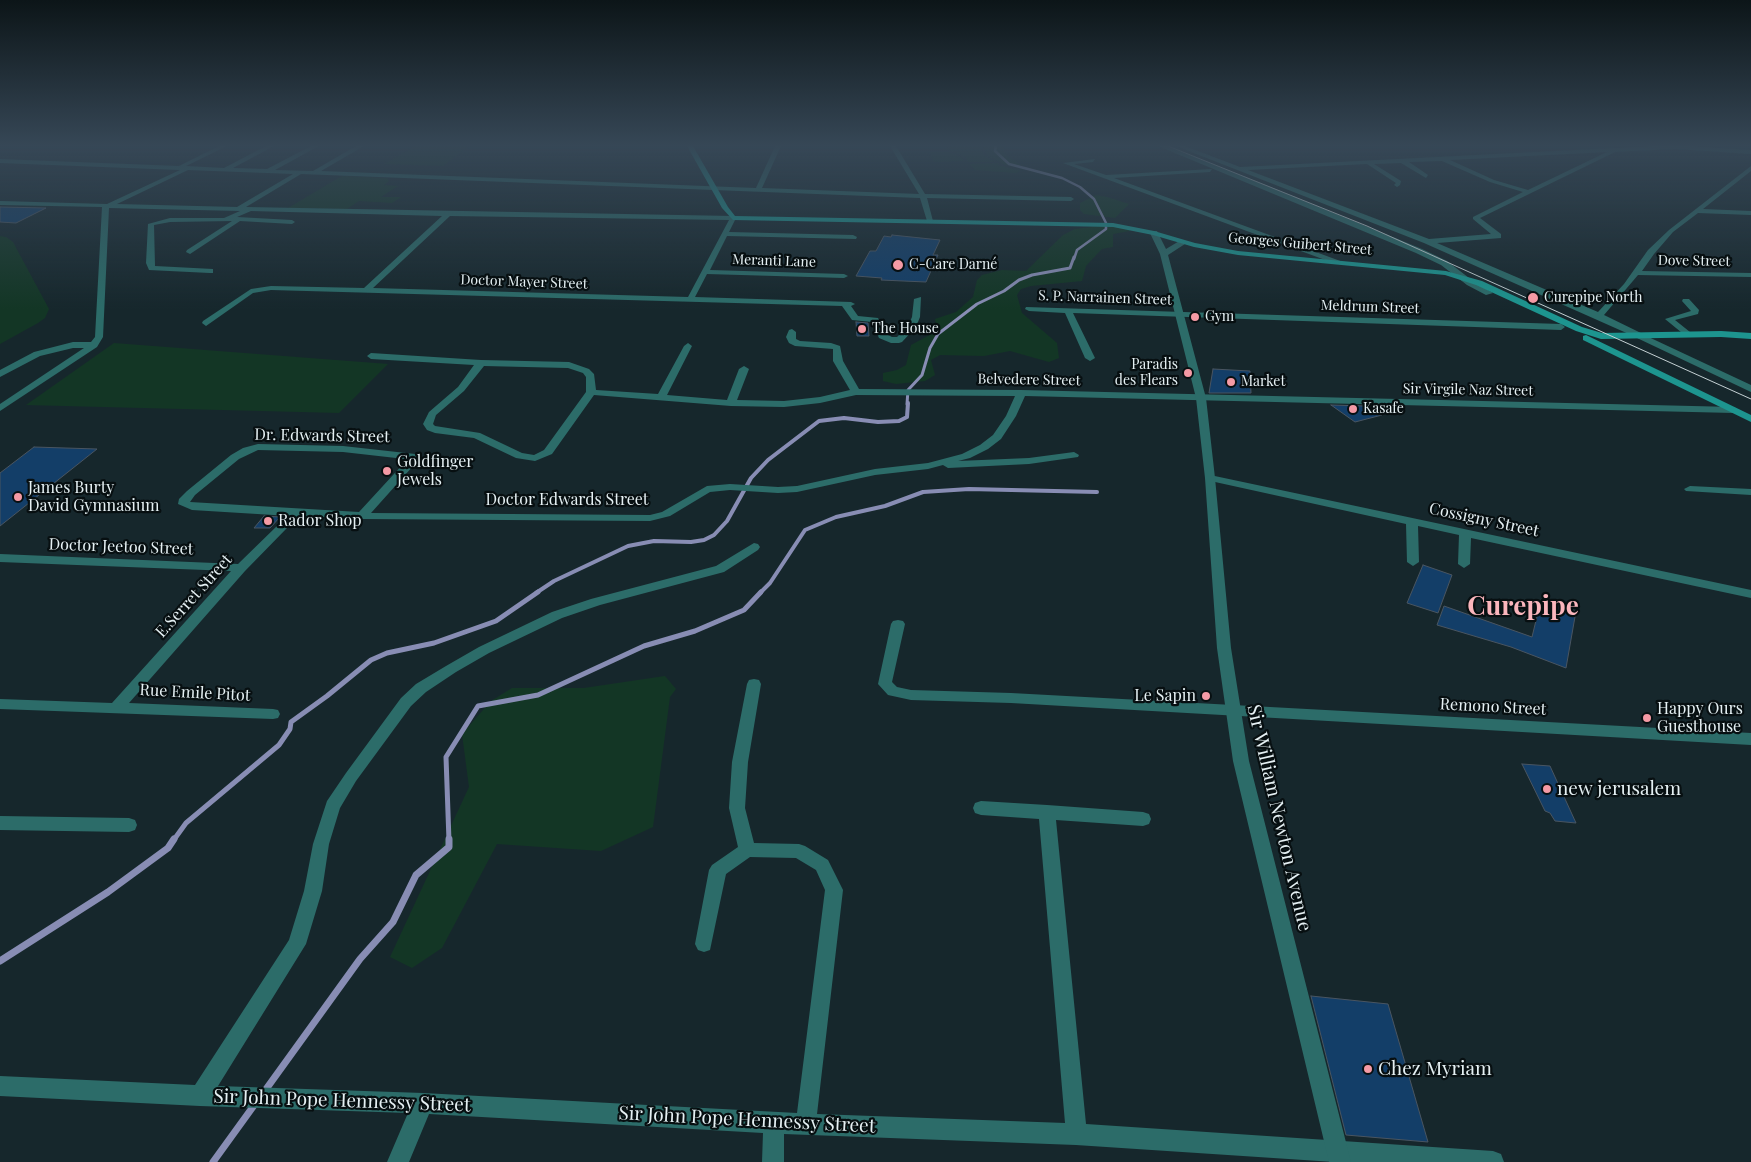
<!DOCTYPE html>
<meta charset="utf-8">
<style>
body{margin:0}
canvas{display:block;background:#16272c}
</style>
<canvas width="1751" height="1162"></canvas>
<script>
const context = document.querySelector('canvas').getContext('2d');
context.lineJoin = 'round';
function fill(path, color) { context.fillStyle = color; context.fill(path, 'evenodd'); }
const shape = rows => new Path2D(rows.map(r => 'M' + r).join(''));
function strokePath(path, color, width, dash) { context.strokeStyle = color; context.lineWidth = width; context.lineCap = dash ? 'butt' : 'round'; context.setLineDash(dash || []); context.stroke(path); }
function drawText(font, color, halo, rows, align = 'center') {
  context.font = font + ' "Playfair Display",serif'; context.lineWidth = 4.5; context.setLineDash([]); context.textBaseline = 'middle'; context.strokeStyle = halo; context.fillStyle = color; for (const [text, x, y, turn = 0] of rows) {
    context.save(); context.translate(x, y); context.rotate((+turn || 0) * Math.PI / 180); context.textAlign = isNaN(turn) ? turn : align; if (halo) context.strokeText(text, 0, 0); context.fillText(text, 0, 0); context.restore();
  }
}
const green = shape([
 [415,146,469,146,443,166,384,164],
 [949,146,980,146,984,155,995,162,968,162,966,157,946,149],
 [983,146,1004,146,1004,152,1010,158,1021,165,1005,165,987,155],
 [929,152,949,152,961,157,964,161,934,162],
 [999,163,998,165,1021,171,1016,173,975,170,969,164],
 [342,176,387,178,389,181,384,185,398,186,381,197,401,197,392,203,359,201,347,209,288,208],
 [1096,195,1107,197,1129,204,1115,218,1084,214,1080,210,1080,203],
 [1108,225,1130,228,1130,231,1113,234,1113,247,1102,249,1098,253,1086,266,1082,281,1031,286,1021,289,1017,295,1022,313,1057,343,1059,358,1049,362,1010,351,984,356,940,355,931,360,935,375,925,381,896,384,883,381,883,373,897,370,906,365,911,345,937,331,935,319,956,312,973,297,977,280,982,275,1002,270,1026,271,1063,235,1075,229],
 [0,236,6,237,13,242,49,309,45,318,38,323,0,344],
 [114,343,388,364,339,413,26,405],
 [665,676,676,689,670,697,653,827,601,851,497,844,442,948,412,968,390,957,469,787,462,734,491,701,512,688,584,688]
]);
const streamFar4 = shape([
 [996,146,995,151,1009,164,1062,178,1080,187,1094,199,1106,223,1106,229,1077,250,1074,259]
]);
const streamFar3 = shape([
 [907,404,908,390,922,375,930,348,938,334,977,304,1004,291,1019,280,1032,275,1070,268,1074,257]
]);
const streamFar2 = shape([
 [536,593,554,581,628,546,654,541,691,542,704,540,714,535,727,521,751,478,768,460,819,421,844,418,878,422,899,421,907,417,908,403],
 [760,593,770,583,805,530,836,517,885,506,923,492,969,489,1097,492]
]);
const streamFar1 = shape([
 [173,841,186,823,279,745,290,729,291,722,327,696,371,660,387,653,434,643,496,621,538,592],
 [449,841,446,757,478,706,538,695,644,646,695,631,744,610,761,592]
]);
const stream = shape([
 [0,961,108,892,168,848,174,839],
 [264,1092,360,959,393,922,416,875,449,847,449,839],
 [213,1162,255,1104]
]);
const building = shape([
 [0,207,46,208,16,223,0,222,0,207],
 [892,235,940,240,933,255,938,255,926,282,881,280,882,278,856,276,870,251,876,251,884,236,891,237,892,235],
 [856,322,868,323,869,336,857,336,856,322],
 [1213,369,1250,371,1251,393,1209,393,1213,369],
 [1331,405,1364,406,1382,415,1355,422,1331,405],
 [34,447,97,449,0,526,0,473,34,447],
 [264,516,280,517,270,528,254,528,264,516],
 [1423,565,1452,575,1438,613,1407,603,1423,565],
 [1541,600,1576,611,1566,668,1511,647,1437,625,1444,606,1532,637,1541,600],
 [1522,764,1550,766,1576,823,1555,821,1550,813,1545,811,1522,764],
 [1311,996,1388,1004,1428,1142,1346,1135,1311,996]
]);
const minor = shape([
 [219,146,227,146,186,166,224,168,266,146,274,146,233,168,267,169,311,146,319,146,275,170,313,171,356,146,364,146,321,171,756,188,775,146,781,146,762,188,919,194,890,146,896,146,925,194,1071,197,1074,199,1071,201,927,198,933,221,930,223,927,221,920,198,301,174,246,207,733,216,736,218,729,232,853,235,857,237,856,239,727,236,710,270,844,274,848,276,844,278,707,274,695,297,851,302,855,304,851,306,858,316,878,318,886,334,892,337,897,337,908,326,912,317,914,299,921,297,920,317,916,327,902,342,899,343,891,343,879,338,872,322,852,320,842,306,271,290,253,293,206,326,202,323,203,321,251,289,271,286,364,288,442,216,251,211,237,217,292,220,295,222,292,224,240,221,190,254,186,252,187,250,232,221,170,222,154,225,155,266,213,269,213,273,210,273,149,270,146,263,148,224,170,218,224,218,240,211,109,208,103,337,97,347,0,411,0,404,84,348,73,348,40,356,0,377,0,370,34,352,73,342,91,342,95,337,102,207,0,205,0,201,107,204,180,170,0,163,0,159,179,166,219,146],
 [188,170,293,174,237,207,117,204,188,170],
 [450,216,729,220,688,297,373,288,450,216],
 [1176,146,1185,146,1240,167,1653,146,1692,146,1751,150,1751,154,1675,149,1615,152,1480,218,1501,234,1501,238,1437,243,1598,312,1624,284,1648,250,1669,230,1751,166,1751,171,1703,209,1751,211,1751,215,1698,213,1673,232,1654,254,1642,271,1751,273,1751,277,1638,275,1604,315,1643,334,1643,338,1640,339,1424,243,1176,146],
 [1607,152,1528,190,1494,180,1450,160,1607,152],
 [1442,161,1490,182,1523,192,1473,217,1473,219,1491,234,1429,239,1248,170,1367,164,1396,183,1394,185,1397,187,1400,185,1401,181,1374,164,1401,163,1426,178,1428,175,1409,162,1442,161],
 [1095,159,1093,162,1074,164,1106,175,1212,169,1210,172,1114,178,1343,262,1336,264,1063,163,1095,159],
 [1683,299,1689,299,1699,310,1698,314,1675,320,1690,332,1690,336,1687,337,1665,319,1691,311,1682,301,1683,299],
 [1026,307,1561,324,1565,327,1561,330,1073,313,1095,358,1090,361,1085,358,1065,313,1029,311,1025,309,1026,307],
 [792,329,796,332,796,339,800,341,831,343,840,346,843,361,859,389,1021,390,1734,407,1739,410,1734,413,1025,396,1016,416,1001,439,988,449,970,458,958,461,1029,458,1074,452,1079,455,1078,457,1029,464,948,468,943,465,928,469,875,475,797,492,778,493,730,490,710,492,670,516,650,521,362,519,304,516,286,529,245,571,129,703,273,709,278,710,280,714,278,718,273,719,0,709,0,699,112,703,231,571,0,562,0,554,238,564,278,525,290,516,192,510,178,504,179,499,187,491,231,455,243,448,258,444,343,446,415,454,416,456,414,465,371,513,650,515,662,512,707,486,730,484,778,487,797,486,875,469,928,463,962,454,980,445,993,435,1006,416,1015,396,856,395,820,403,784,407,731,406,594,395,552,454,535,461,516,458,474,438,435,433,427,430,423,424,429,412,458,387,474,365,371,359,367,356,371,353,481,360,569,362,589,369,594,374,596,390,658,394,684,346,688,343,692,346,667,395,727,400,739,369,744,366,749,369,737,400,784,401,820,397,850,390,833,361,833,349,795,346,789,343,786,337,789,330,792,329],
 [484,366,568,368,583,373,586,377,586,392,544,450,534,455,522,453,480,433,435,426,433,424,436,415,464,391,484,366],
 [258,450,343,452,405,459,405,462,359,512,190,502,195,495,239,459,258,450],
 [1210,475,1751,590,1751,598,1471,538,1470,564,1464,568,1458,564,1459,535,1418,526,1419,562,1413,566,1407,562,1406,524,1206,480,1205,478,1206,476,1210,475],
 [1690,486,1751,489,1751,495,1686,491,1684,489,1690,486],
 [754,543,758,544,760,547,758,550,724,572,600,605,562,618,489,653,456,672,426,692,411,706,356,781,340,808,329,844,322,891,306,944,218,1086,423,1093,797,1113,825,890,816,870,796,858,750,857,726,874,710,950,704,952,698,950,695,944,709,870,712,865,738,847,729,808,732,762,747,684,749,680,754,679,759,680,761,684,748,762,745,808,754,843,799,844,805,846,828,860,843,890,817,1114,1065,1123,1039,819,981,815,975,813,973,808,975,803,981,801,1047,805,1143,812,1149,814,1151,819,1149,824,1143,826,1056,820,1086,1124,1493,1151,1501,1154,1504,1162,1334,1162,1076,1145,784,1134,784,1162,762,1162,763,1133,429,1114,409,1162,387,1162,408,1113,200,1106,0,1096,0,1076,195,1085,289,940,304,891,313,844,327,801,346,773,401,698,416,684,446,666,479,647,552,612,591,599,716,566,754,543],
 [898,620,903,621,905,624,892,682,897,687,911,690,1011,693,1751,733,1751,745,1011,703,911,700,888,695,878,684,891,624,893,621,898,620],
 [0,816,129,818,135,820,137,825,135,830,129,832,0,830,0,816]
]);
const tertiary = shape([
 [1158,146,1167,146,1273,188,1422,249,1447,261,1473,281,1493,293,1486,295,1467,285,1441,265,1416,253,1158,146],
 [1151,231,1157,231,1166,249,1181,240,1188,242,1168,255,1206,398,1215,478,1231,648,1249,761,1351,1162,1329,1162,1233,761,1217,648,1205,478,1196,398,1160,254,1150,233,1151,231],
 [1640,333,1751,385,1751,392,1637,338,1637,334,1640,333]
]);
const secondary = shape([
 [687,146,693,146,728,207,735,216,1113,223,1154,231,1195,243,1238,251,1446,271,1482,281,1582,327,1602,333,1721,331,1751,333,1751,339,1721,337,1601,339,1576,331,1476,285,1445,275,1238,255,1194,247,1153,235,1113,227,733,220,722,208,687,146],
 [1586,335,1751,415,1751,422,1583,340,1583,336,1586,335]
]);
const tram = shape([
 [1168,146,1367,226,1751,399]
]);
const markers = [
 [898,265,6,"#f49aa5"],
 [1533,298,6,"#f49aa5"],
 [1195,317,5,"#f49aa5"],
 [862,329,5,"#f49aa5"],
 [1188,373,5,"#f49aa5"],
 [1231,382,5,"#f49aa5"],
 [1353,409,5,"#f49aa5"],
 [387,471,5,"#f49aa5"],
 [18,497,5,"#f49aa5"],
 [268,521,5,"#f49aa5"],
 [1206,696,5,"#f49aa5"],
 [1647,718,5,"#f49aa5"],
 [1547,789,5,"#f49aa5"],
 [1368,1069,5,"#f49aa5"]
];
const farStreetnames = [
 ["Georges Guibert Street",1300,244,5],
 ["Meranti Lane",774,261,2],
 ["Dove Street",1694,261,1],
 ["Doctor Mayer Street",524,282,2],
 ["S. P. Narrainen Street",1105,298,2],
 ["Meldrum Street",1370,307,2],
 ["Belvedere Street",1029,380,1],
 ["Sir Virgile Naz Street",1468,390,1]
];
const farPoinames = [
 ["C-Care Darné",909,265],
 ["Curepipe North",1544,298],
 ["Gym",1205,317],
 ["The House",872,329],
 ["Paradis",1178,365,"right"],
 ["des Flears",1178,381,"right"],
 ["Market",1241,382],
 ["Kasafe",1363,409]
];
const streetNames = [
 ["Dr. Edwards Street",322,436,1],
 ["Doctor Edwards Street",567,500],
 ["Cossigny Street",1484,520,12],
 ["Doctor Jeetoo Street",121,547,2],
 ["E.Serret Street",194,596,-48],
 ["Rue Emile Pitot",195,693,3],
 ["Remono Street",1493,707,3]
];
const poiNames = [
 ["Goldfinger",397,462],
 ["Jewels",397,480],
 ["James Burty",28,488],
 ["David Gymnasium",28,506],
 ["Rador Shop",278,521],
 ["Le Sapin",1196,696,"right"],
 ["Happy Ours",1657,709],
 ["Guesthouse",1657,727]
];
const nearPoinames = [
 ["new jerusalem",1557,789],
 ["Chez Myriam",1378,1069]
];
const nearStreetnames = [
 ["Sir William Newton Avenue",1279,818,77],
 ["Sir John Pope Hennessy Street",342,1101,2],
 ["Sir John Pope Hennessy Street",747,1120,3]
];
const townNames = [
 ["Curepipe",1523,607]
];
fill(green, '#133625');
strokePath(streamFar4, '#888db4', 2.5);
strokePath(streamFar3, '#888db4', 3);
strokePath(streamFar2, '#888db4', 4);
strokePath(streamFar1, '#888db4', 5);
strokePath(stream, '#888db4', 7);
fill(building, '#133e68');
strokePath(building, '#495561', 1);
fill(minor, '#2c6c69');
fill(tertiary, '#2c6c69');
fill(secondary, '#1d958f');
strokePath(tram, '#c4d0d3', 1);
const sky = context.createLinearGradient(0, 0, 0, 309);
sky.addColorStop(0, '#0c1518');
sky.addColorStop(0.47, '#364756');
sky.addColorStop(1, '#36475600');
context.fillStyle = sky;
context.fillRect(0, 0, 1751, 309);
for (const [x, y, r, color] of markers) { const dot = new Path2D(); dot.arc(x, y, r, 0, 2 * Math.PI); context.fillStyle = color; context.fill(dot); strokePath(dot, '#070f11', 2); }
drawText('14px', '#e5f0f3', '#070f11', farStreetnames);
drawText('14px', '#e5f0f3', '#070f11', farPoinames, 'left');
drawText('16px', '#e5f0f3', '#070f11', streetNames);
drawText('16px', '#e5f0f3', '#070f11', poiNames, 'left');
drawText('19px', '#e5f0f3', '#070f11', nearPoinames, 'left');
drawText('19px', '#e5f0f3', '#070f11', nearStreetnames);
drawText('bold 26px', '#fbb6bd', '#070f11', townNames);
</script>
